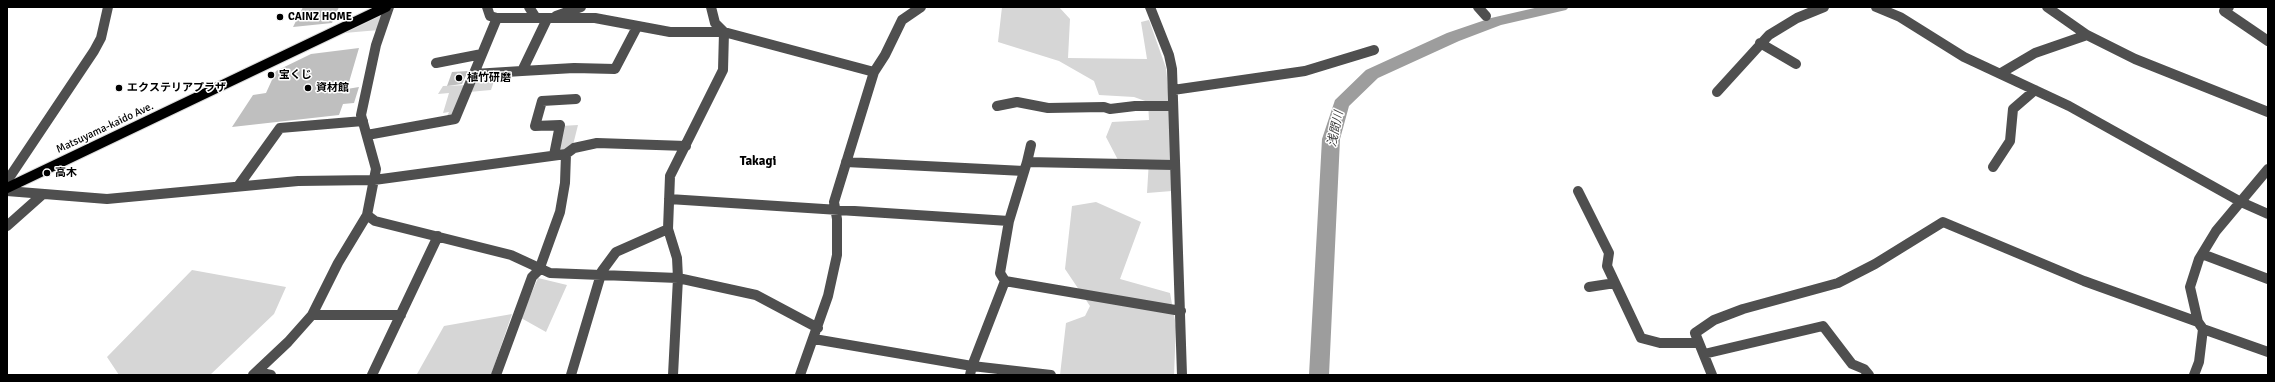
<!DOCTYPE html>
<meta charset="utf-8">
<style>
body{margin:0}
#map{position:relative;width:2275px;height:382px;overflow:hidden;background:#fff;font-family:Signika,sans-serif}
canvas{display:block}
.frame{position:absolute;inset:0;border:8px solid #000;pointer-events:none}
</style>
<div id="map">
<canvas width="2275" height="382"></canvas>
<div class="frame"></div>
</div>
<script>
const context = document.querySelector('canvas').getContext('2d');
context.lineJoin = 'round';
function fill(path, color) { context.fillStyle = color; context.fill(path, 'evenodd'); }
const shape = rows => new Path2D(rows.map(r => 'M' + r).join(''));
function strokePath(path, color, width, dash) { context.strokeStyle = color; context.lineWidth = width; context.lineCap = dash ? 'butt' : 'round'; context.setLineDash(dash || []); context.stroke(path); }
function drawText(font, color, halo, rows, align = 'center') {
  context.font = font + ' Signika,"Noto Sans JP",sans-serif'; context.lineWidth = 3; context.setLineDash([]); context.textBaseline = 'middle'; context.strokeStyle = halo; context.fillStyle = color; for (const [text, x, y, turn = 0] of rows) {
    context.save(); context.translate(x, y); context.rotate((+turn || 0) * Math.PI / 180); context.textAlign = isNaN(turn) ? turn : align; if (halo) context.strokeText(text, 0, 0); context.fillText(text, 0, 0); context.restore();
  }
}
const green = shape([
 [1002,7,1059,7,1070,19,1068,58,1147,59,1141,22,1149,20,1166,68,1172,128,1172,191,1147,193,1149,160,1118,160,1106,137,1112,122,1149,120,1148,102,1134,97,1099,95,1094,81,1059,61,998,42],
 [380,13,384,14,379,30,344,33,366,23,369,18],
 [487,75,486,79,495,78,491,90,469,92,474,79],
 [469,85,456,118,446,118,449,112,443,113,449,93,438,94,443,86],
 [578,125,573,145,556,155,561,126],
 [1096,202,1141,222,1120,279,1170,293,1176,326,1174,375,1060,375,1066,323,1085,316,1090,306,1065,269,1072,206],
 [192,270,286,287,274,314,210,375,119,375,107,357],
 [538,278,567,285,546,332,521,318],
 [512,314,491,375,417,374,444,326]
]);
const river = shape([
 [1539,7,1569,7,1566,10,1501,25,1459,41,1378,78,1349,106,1340,139,1329,375,1309,375,1322,139,1335,100,1366,70,1447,33,1491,18,1539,7]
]);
const building = shape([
 [303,7,339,7,332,23,293,27],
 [359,48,347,89,359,87,354,103,343,104,339,115,232,127,253,95,266,93,276,71,311,54],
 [468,71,462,84,447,86,452,72]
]);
const minor = shape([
 [487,7,490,16,497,18,595,18,670,32,724,32,874,72],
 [529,7,536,18],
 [1150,7,1169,55,1172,69,1182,375],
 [1478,7,1486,16],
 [1876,7,1900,17,1964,57,2069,106,2241,202,2268,214],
 [2047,7,2087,35,2135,59,2268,112],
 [2229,7,2224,11,2268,41],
 [556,16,581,7],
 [547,19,522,71,574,68,615,69,637,27],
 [1760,43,1796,64],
 [436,63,482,54],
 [2001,73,2035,53,2087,35],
 [474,74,522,71],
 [1173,90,1305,71,1374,50],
 [1717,92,1769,35,1797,18,1824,7],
 [997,106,1017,102,1048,108,1104,107,1110,109,1135,106,1173,106],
 [367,135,455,119,497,18],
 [554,155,560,125,535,126,542,101,576,99],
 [846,162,1024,171],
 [1027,162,1031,145],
 [1993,167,2010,141,2013,109,2035,90],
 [7,181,94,51,101,38,108,7],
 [239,185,280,128,363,121],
 [7,191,107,199,298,181,374,180,566,154,574,148,597,143,686,146],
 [1578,191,1609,253,1607,266,1641,338,1660,343,1699,343],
 [669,199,1009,221,1000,273,1005,281],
 [367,215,375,221,511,255,550,273,678,278,756,295,818,328],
 [1009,221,1027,162,1174,165],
 [7,226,43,194],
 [2202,254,2268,279],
 [1589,287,1615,283],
 [312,315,401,315],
 [2203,329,2268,352],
 [814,339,972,366,1005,281,1181,311],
 [1704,354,1823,326,1852,364,1864,369,1869,375],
 [257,372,271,375],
 [253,375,288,342,312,315,338,263,367,215,376,169,361,115,376,45,389,7],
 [372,375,438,236],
 [496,375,532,277,539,270,560,212,565,183,566,154],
 [571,375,602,271,616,252,668,229],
 [673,375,678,278,677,258,668,229,670,176,723,70,724,32,715,23,711,7],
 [800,375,828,296,837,255,837,219,834,202,874,72,885,55,902,20,921,7],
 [970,375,972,366,1051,375],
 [1712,375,1695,333,1714,320,1743,309,1838,283,1875,264,1943,222,2084,281,2198,322],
 [2194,375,2199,362,2203,329,2198,322,2190,287,2199,259,2216,231,2268,169]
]);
const major = shape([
 [7,188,386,7]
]);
const markers = [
 [280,17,4,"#000"],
 [271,75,4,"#000"],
 [459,78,4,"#000"],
 [119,88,4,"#000"],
 [308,88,4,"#000"],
 [47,173,4,"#000"]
];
const poiNames = [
 ["CAINZ HOME",288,17],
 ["宝くじ",279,75],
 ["植竹研磨",467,78],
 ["エクステリアプラザ",127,88],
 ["資材館",316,88],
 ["高木",55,173]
];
const streetNames = [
 ["Matsuyama-kaido Ave.",105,128,-25]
];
const waterNames = [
 ["浅間川",1336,129,-78]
];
const quarterNames = [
 ["Takagi",758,162]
];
fill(green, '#d6d6d6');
fill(river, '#9d9d9d');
fill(building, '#bfbfbf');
strokePath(major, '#dbdbdb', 12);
strokePath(minor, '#4f4f4f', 10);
strokePath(major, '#000', 10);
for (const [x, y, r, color] of markers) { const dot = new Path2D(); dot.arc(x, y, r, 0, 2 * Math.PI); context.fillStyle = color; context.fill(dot); strokePath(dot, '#fff', 1.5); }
drawText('bold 11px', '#000', '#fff', poiNames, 'left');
drawText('11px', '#000', '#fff', streetNames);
drawText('italic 12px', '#3e3e3e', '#fff', waterNames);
drawText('bold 13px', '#000', '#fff', quarterNames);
</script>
